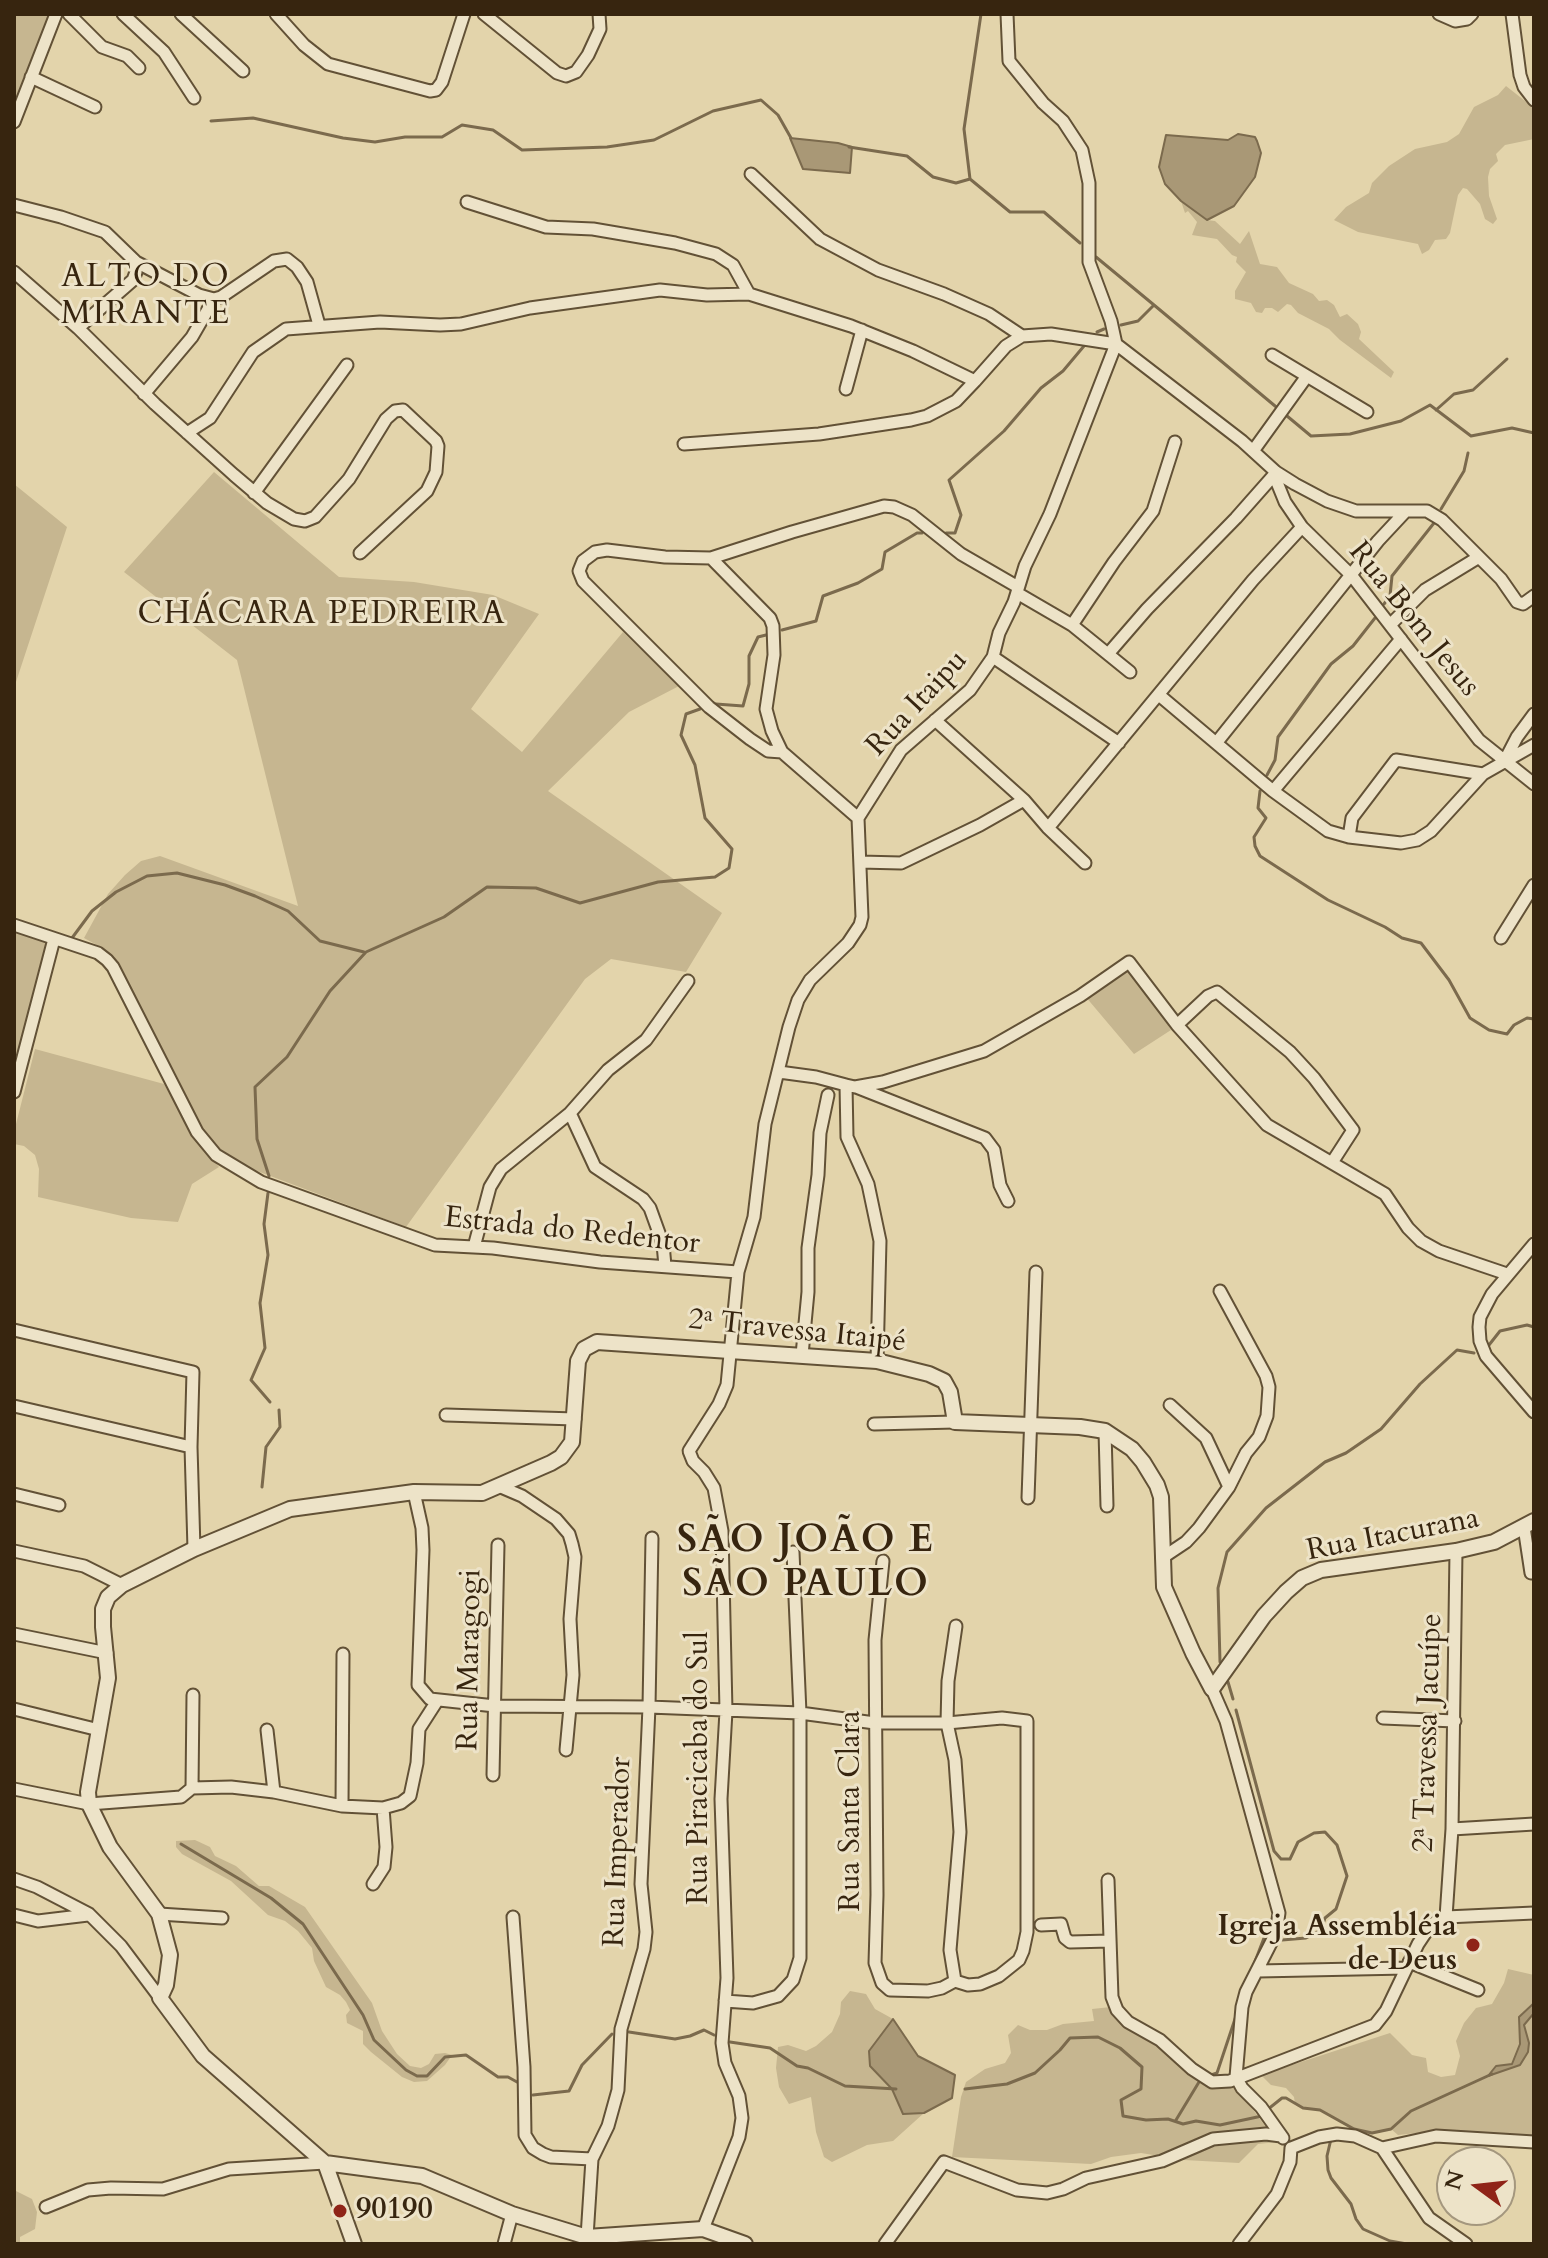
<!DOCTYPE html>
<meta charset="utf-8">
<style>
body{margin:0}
#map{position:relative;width:1548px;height:2258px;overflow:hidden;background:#e3d4ab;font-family:Cardo,serif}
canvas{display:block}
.frame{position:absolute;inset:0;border:16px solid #37250f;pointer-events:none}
.north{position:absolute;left:1436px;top:2146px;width:80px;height:80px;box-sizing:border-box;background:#ede3c8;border:2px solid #a4977e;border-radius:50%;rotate:285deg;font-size:22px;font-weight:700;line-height:32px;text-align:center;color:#37250f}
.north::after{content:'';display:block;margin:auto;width:28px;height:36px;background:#8f2418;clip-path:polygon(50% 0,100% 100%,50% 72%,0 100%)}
</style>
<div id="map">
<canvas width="1548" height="2258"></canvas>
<div class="frame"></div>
<div class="north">N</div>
</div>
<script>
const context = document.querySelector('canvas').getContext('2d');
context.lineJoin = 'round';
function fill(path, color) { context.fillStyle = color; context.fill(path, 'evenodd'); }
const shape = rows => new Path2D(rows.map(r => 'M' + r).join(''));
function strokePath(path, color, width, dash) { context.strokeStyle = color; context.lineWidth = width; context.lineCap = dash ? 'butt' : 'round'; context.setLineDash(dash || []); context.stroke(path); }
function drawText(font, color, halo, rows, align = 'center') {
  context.font = font + ' Cardo,serif'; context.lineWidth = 6; context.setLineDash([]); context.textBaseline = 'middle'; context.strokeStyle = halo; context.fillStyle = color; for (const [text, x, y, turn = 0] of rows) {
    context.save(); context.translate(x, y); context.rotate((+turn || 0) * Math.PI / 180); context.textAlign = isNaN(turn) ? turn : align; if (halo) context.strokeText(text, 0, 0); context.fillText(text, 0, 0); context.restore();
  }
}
const green = shape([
 [14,14,51,14,14,111],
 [1506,86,1534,108,1534,139,1505,145,1496,154,1498,161,1490,169,1488,177,1489,196,1497,219,1493,224,1485,219,1480,204,1467,189,1463,188,1458,195,1450,233,1446,239,1435,240,1429,250,1422,254,1418,244,1358,232,1334,220,1346,207,1369,193,1372,183,1389,166,1415,149,1447,142,1459,134,1474,107,1498,95],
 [1181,201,1192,205,1207,220,1215,221,1240,244,1249,231,1260,264,1277,267,1289,283,1313,294,1319,301,1327,300,1334,305,1340,317,1347,314,1358,324,1361,332,1359,339,1394,372,1391,378,1340,340,1329,329,1298,313,1291,305,1287,304,1278,312,1272,308,1265,308,1262,313,1256,312,1251,303,1235,299,1235,291,1246,272,1236,262,1237,257,1232,255,1217,239,1192,235,1197,222,1188,211,1185,213],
 [214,472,339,577,414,582,493,595,539,614,471,709,522,752,623,632,679,686,629,712,548,791,722,913,686,972,611,959,585,979,406,1227,241,1165,222,1152,204,1132,185,1099,119,963,106,950,84,938,108,894,125,875,141,861,160,856,298,906,237,660,124,572],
 [14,484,67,527,14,688],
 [14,932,47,942,14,1068],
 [1130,965,1171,1030,1134,1054,1085,996],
 [35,1049,164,1084,200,1144,219,1167,192,1184,178,1222,131,1218,38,1197,39,1169,35,1155,24,1146,14,1144,14,1132],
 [195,1840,210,1847,215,1856,236,1866,259,1886,269,1886,305,1907,372,2003,382,2031,397,2054,410,2066,421,2068,429,2064,435,2054,445,2053,452,2055,445,2065,427,2081,414,2082,402,2077,371,2052,363,2044,363,2031,347,2023,346,2015,350,2010,346,2002,340,1995,326,1987,314,1961,312,1948,298,1931,285,1921,268,1915,231,1881,182,1854,176,1847,176,1841],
 [1508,1969,1534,1975,1534,2136,1435,2131,1398,2135,1391,2129,1372,2133,1354,2129,1320,2110,1309,2110,1295,2104,1294,2097,1286,2088,1271,2085,1261,2075,1390,2033,1412,2055,1426,2058,1428,2072,1441,2077,1455,2075,1460,2056,1456,2041,1464,2023,1476,2008,1492,2004,1504,1983],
 [850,1991,866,1994,875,2009,893,2019,869,2051,871,2066,892,2089,903,2114,924,2113,893,2141,867,2145,832,2162,824,2157,816,2132,811,2097,789,2104,779,2087,776,2068,778,2047,788,2045,806,2051,816,2046,832,2032,840,2014,841,2002],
 [1111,2007,1114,2015,1228,2085,1236,2087,1277,2142,1258,2144,1239,2163,1184,2160,1141,2153,1111,2157,1091,2164,952,2157,961,2097,966,2082,985,2069,1005,2063,1011,2053,1008,2035,1018,2025,1030,2030,1047,2030,1063,2024,1094,2021,1092,2009],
 [16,2191,32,2199,37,2212,35,2229,20,2237,20,2244,14,2244,14,2192]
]);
const water = shape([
 [1238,134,1255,137,1257,141,1261,153,1255,177,1234,206,1207,220,1181,201,1165,184,1159,167,1166,135,1228,140,1238,134],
 [790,138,838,143,852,147,850,173,803,169,790,138],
 [1534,2003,1534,2013,1524,2025,1529,2043,1528,2052,1520,2065,1488,2076,1496,2066,1512,2064,1520,2044,1519,2017,1534,2003],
 [893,2019,918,2056,955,2075,952,2098,924,2113,903,2114,892,2089,870,2066,869,2051,893,2019]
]);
const stream = shape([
 [981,14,964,129,970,179,1010,212,1044,212,1080,243],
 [211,121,253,118,343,138,375,142,405,137,442,137,462,125,493,130,522,150,607,147,654,140,713,111,761,100,778,115,791,138],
 [849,147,907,156,933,177,956,183,970,179],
 [1096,257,1154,305,1138,321,1121,325],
 [1154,305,1311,436,1350,434,1401,421,1430,405,1471,436,1512,428,1534,433],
 [1097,332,1104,329],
 [1436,410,1454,394,1473,390,1507,359],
 [1441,509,1464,471,1468,453],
 [946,533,955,533,961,515,949,480,1004,431,1041,388,1063,371,1084,346],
 [1384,604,1390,596,1392,576,1434,523],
 [782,630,816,621,823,596,858,583,882,569,885,552,917,533,922,533],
 [716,704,743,706,749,684,749,656,758,637,766,635],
 [1267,775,1275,760,1278,737,1331,664,1353,646,1375,618],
 [1260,791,1258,808,1266,818,1254,837,1255,846,1260,856,1328,900,1385,927,1402,938,1421,943,1449,980,1470,1018,1489,1030,1507,1034,1514,1025,1527,1018,1534,1019],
 [72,938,92,911,116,892,147,876,177,873,225,885,255,896,288,911,320,941,364,952],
 [269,1176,257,1139,255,1087,287,1057,330,991,366,952,444,917,487,887,536,888,580,903,658,882,715,877,729,868,732,849,705,818,695,765,681,735,686,714,700,709],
 [268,1193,264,1224,268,1255,260,1303,265,1348,251,1380,270,1402],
 [1489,1345,1500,1331,1527,1325,1534,1327],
 [262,1487,266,1447,280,1427,279,1410],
 [1220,1662,1218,1588,1227,1552,1266,1508,1325,1462,1346,1453,1381,1429,1420,1384,1457,1350,1474,1353],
 [1228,1682,1233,1699],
 [1236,1710,1274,1851,1281,1859,1290,1859,1298,1842,1314,1833,1325,1832,1337,1845,1347,1876,1336,1909,1325,1918,1321,1930,1306,1938,1282,1940],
 [181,1844,271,1898,303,1924,363,2015,374,2040,406,2070,417,2076,427,2076,445,2057,466,2055,498,2077,508,2077,517,2082],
 [1254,1964,1264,1938],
 [629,2032,675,2039,690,2036,704,2030,714,2035],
 [730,2042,770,2048,797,2066,808,2068,845,2086,896,2089],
 [1211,2075,1217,2073,1236,2016],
 [965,2089,1007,2084,1035,2073,1060,2050,1070,2038,1098,2037,1120,2048,1142,2067,1141,2089,1121,2100,1123,2116,1146,2120,1168,2119,1183,2124,1196,2121,1220,2125,1262,2116],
 [533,2095,569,2091,582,2065,612,2034],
 [1267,2110,1282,2098,1286,2098,1303,2108,1320,2110,1354,2129,1372,2133,1391,2129,1411,2111,1492,2074],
 [1176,2120,1199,2082],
 [1331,2139,1327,2156,1328,2170,1331,2178,1351,2204,1356,2219,1363,2229,1390,2241,1407,2244]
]);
const minor = shape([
 [69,14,102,47,127,56,139,68],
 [123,14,164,52,194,98],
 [181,14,243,71],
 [276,14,304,45,328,64,430,91,436,90,442,82,464,14],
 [484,14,557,73,566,76,576,72,588,55,600,29,599,14],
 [1439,14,1455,21,1467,19,1472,14],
 [1512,14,1520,75,1524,87,1534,100],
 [31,77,95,107],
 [14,122,56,14],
 [751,174,820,239,878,270,944,294,989,314,1022,336],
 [467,202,546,227,593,229,675,243,716,254,733,265,749,294],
 [14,205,61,217,105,232,136,262,136,272,133,280,78,328],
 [136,262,199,295,214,299,221,297,274,261,287,259,297,267,307,282,319,325],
 [14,272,78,328,155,404,234,475,267,503,294,519,305,521,315,517,349,479,386,419,395,411,403,410,436,441,438,446,436,472,427,491,360,553],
 [1272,355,1367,412],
 [846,389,862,330],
 [144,394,192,337,214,299],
 [187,433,210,418,253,352,286,329,380,322,440,325,461,324,530,308,660,290,707,295,749,294,851,326,913,351,975,381,1006,346,1022,336,1051,334,1116,344,1242,441,1276,472,1295,484,1327,501,1356,511,1427,511,1442,520,1501,579,1517,602,1523,604,1534,596],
 [684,444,819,434,911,420,927,416,956,401,975,381],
 [1253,451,1307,376],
 [1276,472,1274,475,1285,502,1302,527,1352,576,1479,740,1534,784],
 [254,493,347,365],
 [711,558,770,618,773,626,774,655,766,709,772,731,782,752],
 [1017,593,1072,625,1130,672],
 [1072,625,1114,562,1153,511,1175,442],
 [1390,625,1425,590,1479,557],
 [1108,654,1147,609,1236,518,1274,475],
 [993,657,1119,743],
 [1159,695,1273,791,1328,831,1349,837,1401,843,1417,840,1431,831,1483,774,1534,745],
 [935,720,1024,800,1048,828,1085,863],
 [1217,742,1378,541,1406,511],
 [1504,762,1517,737,1534,714],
 [1273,791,1401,639],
 [858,818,782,752,768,751,750,739,709,707,583,581,579,571,583,561,595,552,607,550,665,557,711,558,792,532,884,506,894,507,912,515,961,554,1018,587],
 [1048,828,1253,580,1302,527],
 [1349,837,1352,818,1396,760,1483,774],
 [860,862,901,863,980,825,1024,800],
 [14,925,98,953,107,960,113,967,197,1132,216,1155,261,1182,435,1245,493,1248,600,1262,738,1272],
 [1501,938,1534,885],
 [1177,1025,1208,996,1217,992,1290,1052,1314,1078,1353,1130,1333,1161],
 [779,1072,816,1077,846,1085,847,1137,868,1184,880,1241,877,1361],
 [846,1085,855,1087,883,1082,984,1051,1080,996,1129,962,1177,1025,1267,1125,1385,1194,1408,1228,1421,1241,1439,1251,1507,1274],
 [856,1087,985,1138,994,1150,1000,1185,1008,1201],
 [14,1092,54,939],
 [570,1113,595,1167,643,1199,650,1208,663,1244,665,1266],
 [1534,1244,1492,1294,1480,1317,1479,1327,1480,1341,1486,1356,1534,1412],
 [474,1247,490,1187,501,1169,570,1113,608,1070,646,1040,688,981],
 [14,1330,193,1372,191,1447,194,1549],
 [802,1355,808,1292,808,1248,818,1175,820,1133,828,1095],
 [1170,1405,1206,1438,1229,1487],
 [14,1406,191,1447],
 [446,1415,575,1419],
 [874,1424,955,1422],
 [1105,1431,1107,1506],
 [501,1487,522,1496,556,1519,569,1534,572,1544,575,1557,570,1619,573,1675,566,1750],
 [414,1492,422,1528,423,1550,418,1685,430,1699,495,1706,649,1707,800,1713,875,1723,947,1723,1002,1718,1027,1721,1027,1932,1023,1951,1019,1960,999,1976,980,1984,968,1985,955,1981,950,1950,960,1832,955,1760,947,1723,948,1681,956,1626],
 [14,1494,59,1505],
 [1028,1498,1036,1272],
 [1524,1527,1531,1573],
 [14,1551,84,1566,122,1585],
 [1162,1558,1186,1542,1199,1528,1229,1487,1246,1453,1259,1437,1267,1416,1269,1387,1266,1376,1220,1291],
 [883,1561,875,1640,877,1895,875,1963,882,1983,890,1990,928,1991,942,1988,955,1981],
 [14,1634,107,1653],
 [1212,1689,1226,1721,1279,1913,1276,1933,1246,1992,1242,2007,1236,2077],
 [14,1709,99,1730],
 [1383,1718,1455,1721],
 [267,1730,274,1792],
 [493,1775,498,1545],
 [192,1788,193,1695],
 [14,1789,89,1804,181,1797,192,1788,231,1787,274,1792,342,1806,383,1808,401,1803,410,1796,417,1763,419,1729,437,1701],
 [342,1806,343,1654],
 [1452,1829,1534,1824],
 [14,1879,37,1887,89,1914,121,1946,160,1998],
 [1108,1880,1112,1997,1117,2010,1128,2022,1160,2040,1192,2069,1212,2082,1230,2081,1375,2025,1386,2011,1418,1944,1430,1926,1437,1921,1446,1917,1534,1913],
 [373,1884,384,1867,386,1847,383,1808],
 [159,1914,222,1918],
 [14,1915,38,1921,88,1915],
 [513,1917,524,2067,525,2135,533,2148,543,2154,551,2157,592,2159],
 [1446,1917,1452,1829,1456,1551],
 [1041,1925,1061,1924,1065,1938,1070,1942,1110,1941],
 [1409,1962,1478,1990],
 [1258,1971,1406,1968],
 [725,2001,753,2003,778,1996,793,1980,800,1958,800,1713,793,1552],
 [1236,2077,1242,2088,1261,2107,1283,2138],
 [1291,2148,1319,2137,1337,2134,1355,2136,1382,2148,1429,2218,1466,2244],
 [1382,2148,1436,2136,1534,2142],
 [46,2207,88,2190,111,2188,163,2189,229,2169,325,2163],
 [703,2229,739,2137,742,2118,739,2096,725,2063,722,2043,727,1978,721,1799,726,1711,722,1531,714,1488,704,1472,693,1461,689,1451,719,1404,727,1385,738,1272,754,1217,765,1124,789,1027,798,1000,810,980,848,943,860,925,862,917,858,818,901,750,970,690,993,657,999,633,1014,602,1025,566,1050,514,1116,344,1111,321,1089,262,1089,183,1082,150,1063,121,1043,103,1009,61,1007,14],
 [587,2237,592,2159,608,2126,618,2090,621,2029,644,1949,646,1932,641,1884,649,1707,652,1538],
 [504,2244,512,2214],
 [885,2244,944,2162,1017,2190,1047,2193,1063,2189,1086,2178,1162,2161,1213,2139,1266,2134,1281,2136],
 [1239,2244,1277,2194,1290,2162,1291,2148]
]);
const tertiary = shape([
 [325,2163,422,2176,512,2214,587,2237,703,2229,745,2244],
 [354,2244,325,2163,203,2056,160,1998,166,1985,170,1955,159,1914,110,1847,89,1804,88,1792,108,1678,103,1627,103,1609,108,1597,122,1585,194,1549,290,1509,414,1492,482,1493,551,1463,561,1457,572,1442,578,1361,584,1349,597,1342,877,1361,929,1374,944,1381,950,1392,955,1422,1080,1427,1105,1431,1132,1449,1143,1462,1157,1485,1161,1497,1164,1587,1193,1653,1212,1689,1264,1616,1286,1592,1302,1578,1321,1570,1456,1551,1494,1542,1534,1521]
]);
const markers = [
 [1473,1945,8,"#8f2418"],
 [340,2211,8,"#8f2418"]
];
const streetNames = [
 ["Rua Bom Jesus",1413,620,51],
 ["Rua Itaipu",918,704,-47],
 ["Estrada do Redentor",572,1232,6],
 ["2ª Travessa Itaipé",797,1332,6],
 ["Rua Itacurana",1393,1536,-11],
 ["Rua Maragogi",471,1660,-89],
 ["2ª Travessa Jacuípe",1429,1733,-88],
 ["Rua Piracicaba do Sul",700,1768,-90],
 ["Rua Santa Clara",852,1811,-90],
 ["Rua Imperador",619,1852,-88]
];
const poiNames = [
 ["Igreja Assembléia",1457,1928],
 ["de Deus",1457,1962],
 ["90190",356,2211,"left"]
];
const neighbourhoodNames = [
 ["ALTO DO",146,279],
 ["MIRANTE",146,316],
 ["CHÁCARA PEDREIRA",322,616]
];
const districtNames = [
 ["SÃO JOÃO E",806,1542],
 ["SÃO PAULO",806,1586]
];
fill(green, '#c6b690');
fill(water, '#a99876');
strokePath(water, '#7b6a4d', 2);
strokePath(stream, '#7b6a4d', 3);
strokePath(minor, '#625136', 15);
strokePath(tertiary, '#625136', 18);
strokePath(minor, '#ede3c8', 11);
strokePath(tertiary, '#ede3c8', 14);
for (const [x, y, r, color] of markers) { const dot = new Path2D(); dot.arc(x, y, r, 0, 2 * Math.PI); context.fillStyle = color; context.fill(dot); strokePath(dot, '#ede3c8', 3); }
drawText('30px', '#37250f', '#ede3c8', streetNames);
drawText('bold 30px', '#37250f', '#ede3c8', poiNames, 'right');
context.letterSpacing = '2px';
drawText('32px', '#37250f', '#ede3c8', neighbourhoodNames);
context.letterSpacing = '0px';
context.letterSpacing = '2px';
drawText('bold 38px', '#37250f', '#ede3c8', districtNames);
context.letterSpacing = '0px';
</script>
